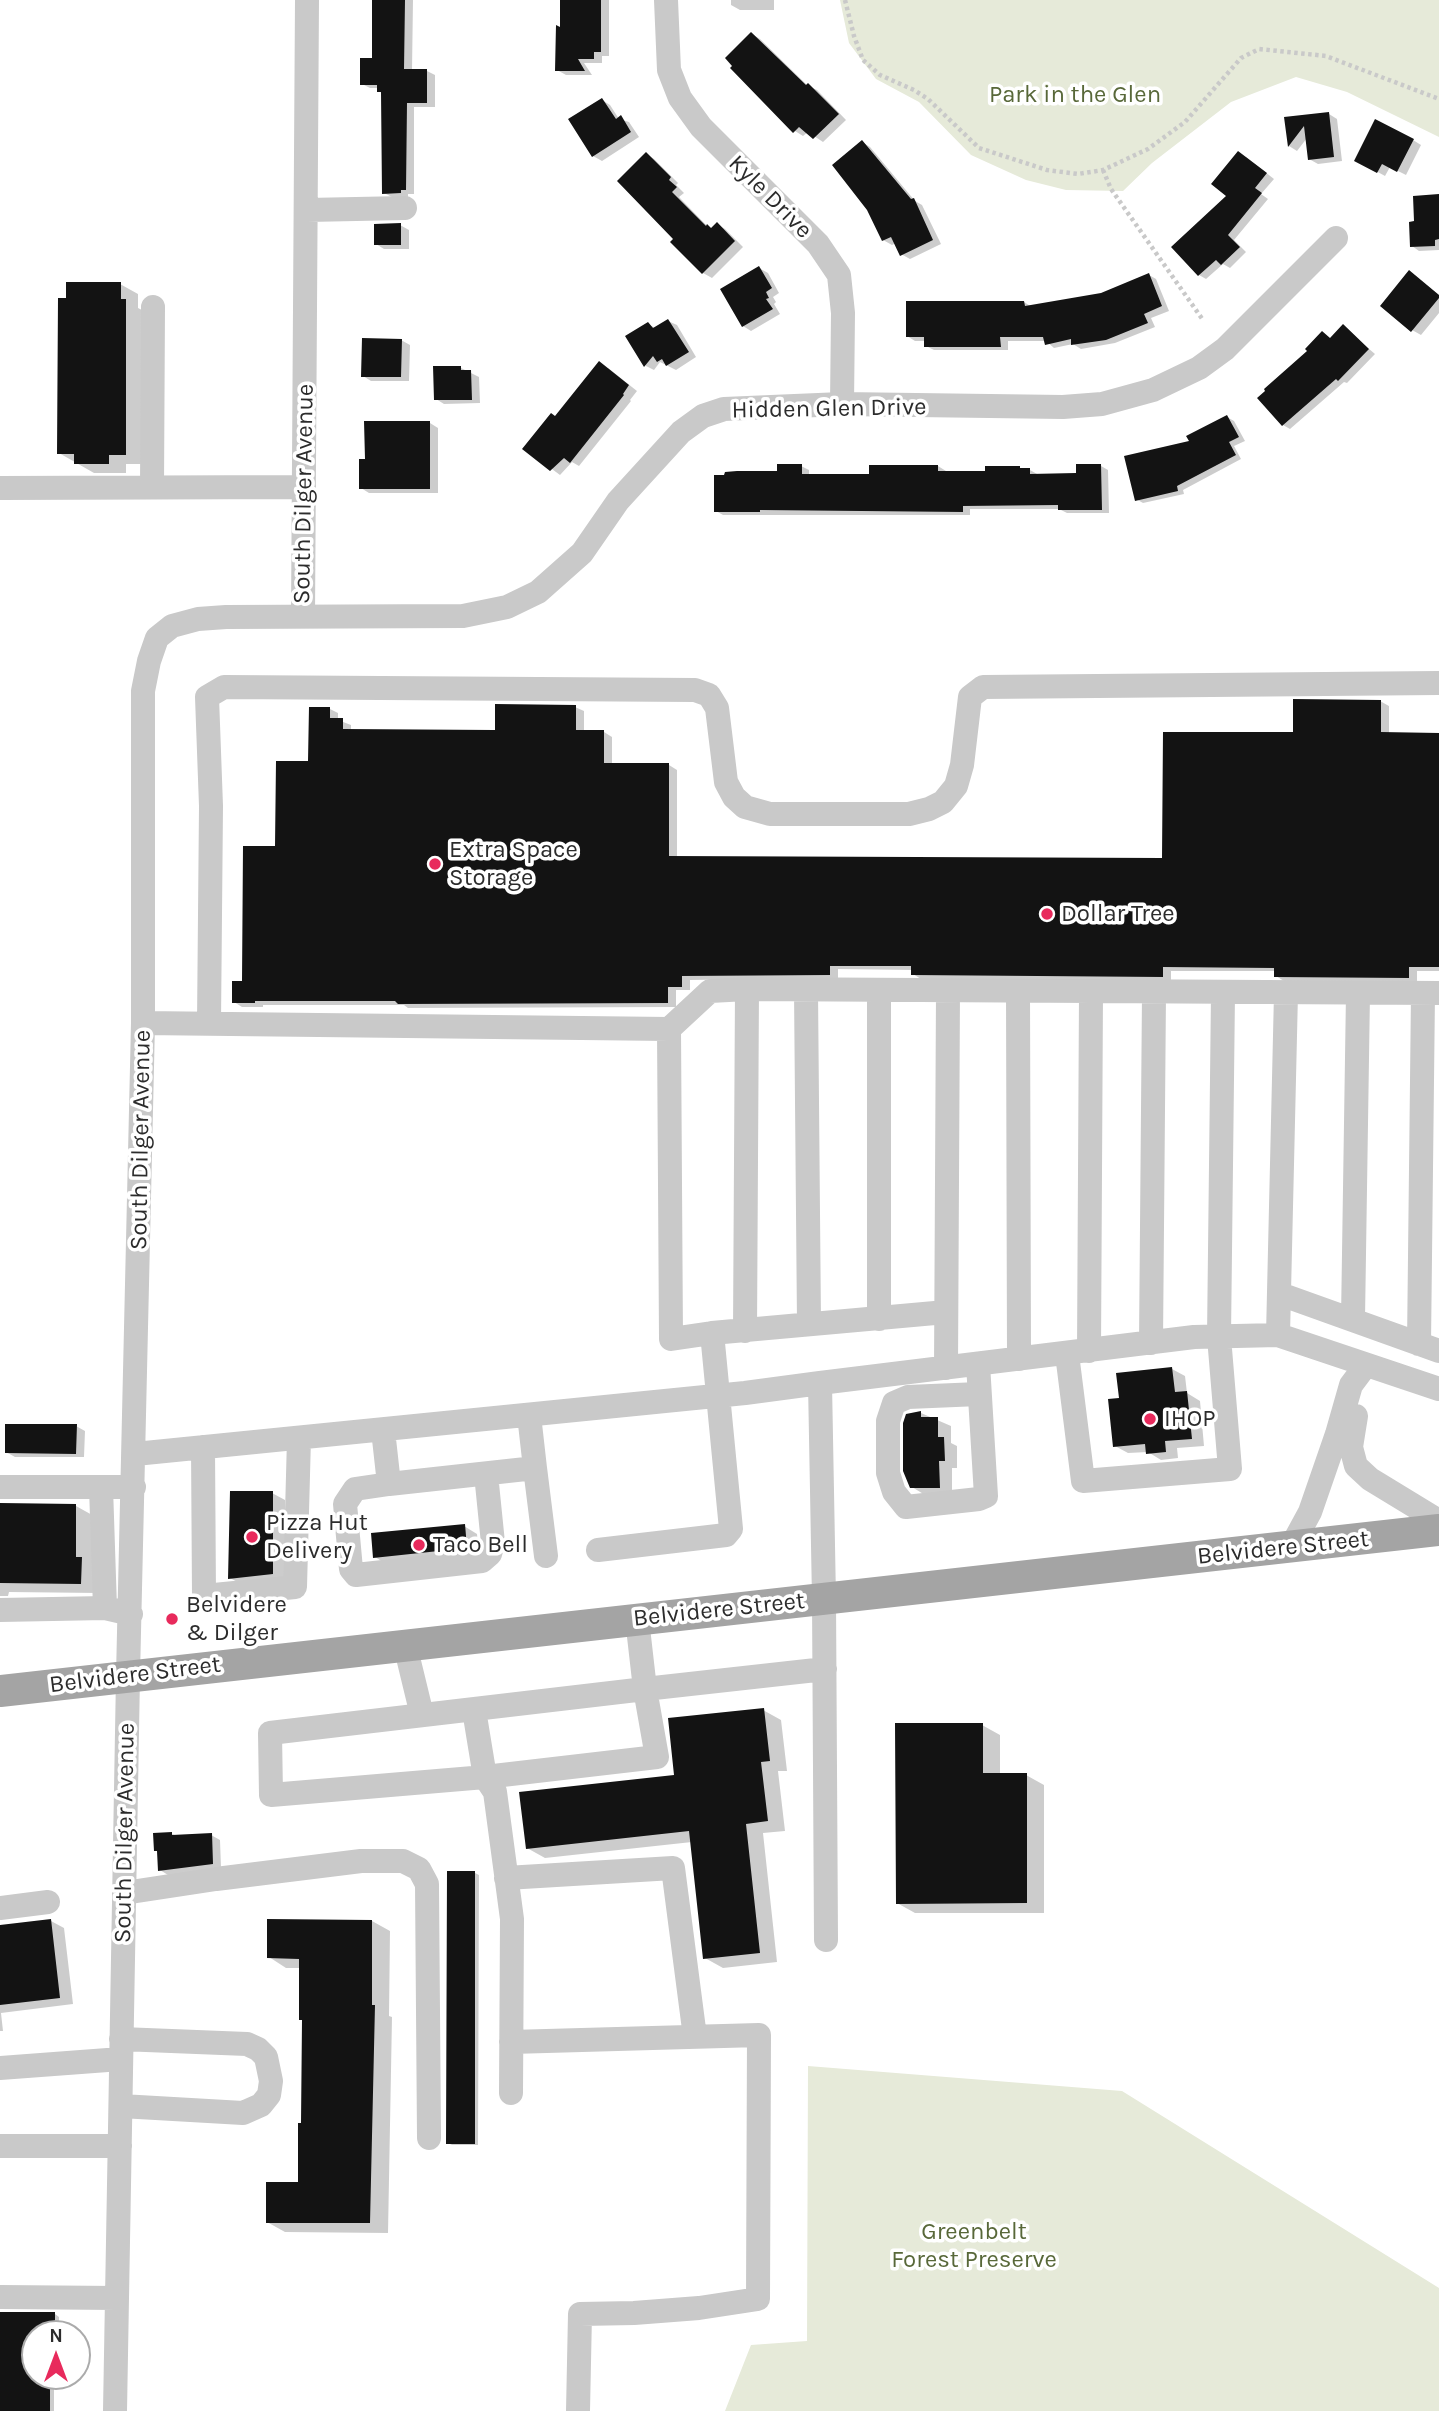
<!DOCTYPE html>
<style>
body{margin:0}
#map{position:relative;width:1439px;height:2411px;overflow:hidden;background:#fff;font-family:Karla,sans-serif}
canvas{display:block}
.north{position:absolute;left:21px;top:2320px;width:70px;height:70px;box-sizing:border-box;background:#fff;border:2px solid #ababab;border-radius:50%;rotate:0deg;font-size:19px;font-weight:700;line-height:28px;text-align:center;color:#2c2c2c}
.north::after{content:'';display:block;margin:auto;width:24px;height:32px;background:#e82a5c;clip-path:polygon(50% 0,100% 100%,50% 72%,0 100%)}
</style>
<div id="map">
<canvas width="1439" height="2411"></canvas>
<div class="north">N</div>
</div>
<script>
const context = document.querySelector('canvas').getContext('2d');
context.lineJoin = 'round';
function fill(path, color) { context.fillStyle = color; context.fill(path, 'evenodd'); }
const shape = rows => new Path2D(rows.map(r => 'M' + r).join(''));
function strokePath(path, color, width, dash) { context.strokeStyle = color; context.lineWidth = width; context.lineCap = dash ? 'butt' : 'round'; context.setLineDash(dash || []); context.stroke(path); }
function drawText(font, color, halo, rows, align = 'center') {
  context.font = font + ' Karla,sans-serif'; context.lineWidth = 7; context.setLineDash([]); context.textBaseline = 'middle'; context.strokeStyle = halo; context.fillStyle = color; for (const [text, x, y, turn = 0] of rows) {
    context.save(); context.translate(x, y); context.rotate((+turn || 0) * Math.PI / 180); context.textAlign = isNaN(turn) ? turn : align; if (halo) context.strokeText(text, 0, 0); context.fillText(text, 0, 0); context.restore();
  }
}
const green = shape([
 [840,0,1439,0,1439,137,1347,92,1296,77,1231,102,1152,163,1123,191,1066,190,1026,180,971,155,919,102,876,79,849,43],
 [808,2066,1122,2091,1439,2288,1439,2411,725,2411,751,2345,807,2341]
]);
const shadow = shape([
 [374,0,413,0,412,71,427,71,435,75,435,107,414,107,414,194,408,194,408,197,392,197,384,193,383,94,379,91,379,88,370,88,362,84,373,60],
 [562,0,609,0,609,56,602,56,602,63,584,63,592,75,566,75,557,70,562,30],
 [731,0,774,0,774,10,740,10,731,5],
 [752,34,760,39,808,86,817,90,846,120,823,142,808,132,803,136,795,131],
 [602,100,610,105,619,119,629,122,639,137,602,161,593,156],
 [1329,114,1337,119,1342,161,1318,164,1309,159,1307,138,1297,151,1289,146,1286,118],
 [1413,140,1421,145,1406,175,1390,167,1385,176,1356,160],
 [862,142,870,147,915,201,922,205,941,244,910,259,901,254,896,243,892,245,883,240],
 [646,154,654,159,678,183,676,185,684,193,679,197,709,228,712,229,717,224,725,229,743,247,712,278,703,273,676,239],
 [1246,157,1274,179,1261,194,1268,199,1234,240,1246,252,1230,268,1223,264,1206,279,1199,275,1228,196],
 [1439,196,1439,250,1419,251,1412,246,1416,223],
 [400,225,409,230,409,249,384,249,376,244],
 [759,268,768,273,779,293,773,297,776,302,774,304,780,314,751,331,743,326],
 [1410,273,1439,295,1439,313,1421,335,1412,330],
 [1149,275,1156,279,1169,311,1151,318,1155,327,1115,343,1081,349,1073,344,1054,348,1046,341,1008,341,1008,350,934,350,926,346,926,341,915,341,907,336,1024,302,1032,307,1102,294],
 [120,284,138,294,138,308,144,311,143,464,126,464,126,473,94,473,59,453],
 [668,321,677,325,696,357,676,370,660,362,654,370,646,366,628,336,648,324,655,328],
 [1343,327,1375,354,1347,383,1344,382,1290,429,1283,425,1310,351,1323,333,1331,339],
 [401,340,410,345,409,381,371,381,363,376],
 [461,368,479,377,480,403,444,404,436,399],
 [608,368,637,391,630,400,631,401,579,466,572,462,560,475,525,449],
 [1227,417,1234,421,1245,441,1234,446,1241,459,1183,490,1184,494,1143,503,1136,499,1192,442],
 [430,423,438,428,438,493,369,493,361,488,366,461],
 [801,466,809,470,809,476,871,476,938,466,946,471,946,473,1030,470,1037,474,1078,475,1101,466,1108,470,1109,513,1067,513,1059,509,970,509,970,515,723,515,716,511,779,473],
 [1380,701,1389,706,1389,734,1439,734,1439,971,1417,971,1417,982,1284,981,1276,976,1276,971,1171,971,1171,980,921,979,913,974,913,970,838,969,838,978,690,980,690,990,676,990,676,1007,408,1008,404,1005,263,1005,263,1007,242,1007,234,1002,244,982,277,848,330,709,338,713,338,720,351,725,351,731,497,731,575,707,584,711,584,732,604,732,612,737,612,765,669,765,677,770,677,858,1164,859,1295,734],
 [1172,1369,1185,1376,1187,1393,1200,1401,1204,1446,1177,1448,1178,1458,1161,1460,1148,1452,1128,1453,1115,1446,1121,1400],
 [921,1413,951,1426,951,1443,957,1446,957,1468,952,1468,952,1495,925,1495,912,1487,907,1416],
 [76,1426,85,1431,84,1457,15,1457,6,1452],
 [272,1493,285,1500,286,1581,243,1585,230,1578],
 [0,1505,76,1506,94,1516,98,1593,9,1592,8,1596,0,1596],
 [464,1526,477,1534,479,1555,388,1565,375,1557],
 [763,1710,781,1720,787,1771,778,1771,785,1831,763,1833,777,1962,723,1968,705,1958,692,1842,545,1858,527,1848,676,1776],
 [982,1725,1000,1735,1000,1775,1026,1775,1044,1785,1044,1913,915,1913,897,1903],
 [172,1834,177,1836,211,1835,220,1840,221,1868,168,1875,160,1870,155,1835],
 [449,1873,475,1873,479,1875,478,2145,452,2145,448,2143],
 [51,1921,64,1928,73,2004,1,2013,3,2031,0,2031,0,1926],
 [372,1921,390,1931,389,2016,392,2017,388,2233,285,2232,267,2222,300,2184,303,2125,304,2022,301,1968,286,1968,269,1957],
 [0,2313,55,2314,59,2317,59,2334,35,2334,35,2376,59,2376,59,2387,54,2387,54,2411,0,2411]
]);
const building = shape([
 [372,0,405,0,404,69,427,69,427,103,407,103,406,190,401,190,401,193,382,194,381,92,377,92,377,85,360,85,360,58,372,58],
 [560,0,601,0,601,52,594,52,594,59,578,59,585,71,555,71,556,25,560,27],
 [751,32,806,85,808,83,839,114,813,139,799,127,793,133,730,68,732,66,725,58],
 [602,98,616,119,621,115,631,132,592,157,568,119],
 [1329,112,1334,157,1308,160,1304,126,1288,147,1284,117],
 [1375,119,1414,139,1397,172,1382,164,1377,173,1354,161],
 [862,140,911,199,914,198,933,240,900,256,891,237,882,241,867,210,832,165],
 [1238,151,1267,173,1255,188,1262,193,1228,235,1240,247,1221,265,1216,260,1198,276,1171,247,1226,196,1211,184],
 [646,152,671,177,669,180,677,187,672,192,706,226,707,224,711,228,717,222,735,241,702,274,670,242,673,239,617,181],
 [1439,194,1439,239,1435,240,1435,246,1410,247,1409,222,1414,221,1413,196],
 [401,223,401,245,374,245,374,224],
 [759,266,772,288,766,292,769,298,766,299,773,309,742,327,720,289],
 [1409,270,1439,295,1439,298,1411,332,1380,306],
 [1149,273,1162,306,1144,314,1148,323,1106,340,1071,345,1071,339,1045,345,1043,337,1000,337,1001,347,924,347,924,337,906,337,906,301,1024,301,1025,306,1101,293],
 [66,282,121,282,121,299,126,299,126,455,109,455,109,464,74,464,74,454,57,454,58,298,66,298],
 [668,319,689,352,666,366,662,359,657,362,653,356,644,367,625,336,648,322,653,328],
 [1343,324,1369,349,1338,381,1336,379,1282,426,1257,398,1265,391,1264,389,1307,351,1305,349,1322,331,1330,338],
 [362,338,402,339,401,377,361,377],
 [599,361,629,385,623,394,624,395,570,463,564,458,550,471,522,449,551,413,555,416],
 [433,366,461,366,461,370,471,370,472,400,434,400],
 [1227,415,1239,437,1229,442,1236,455,1177,486,1178,491,1135,501,1124,456,1189,441,1186,436],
 [364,421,430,421,430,489,359,489,359,459,365,459],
 [777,464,802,464,802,474,869,474,869,465,938,465,938,471,985,471,985,466,1020,466,1020,468,1030,468,1030,474,1076,473,1076,464,1101,464,1102,510,1058,510,1058,505,963,506,963,512,760,510,760,512,714,512,714,475,724,475,725,472,737,471,777,471],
 [1293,699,1381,700,1381,732,1439,733,1439,967,1409,967,1409,978,1274,977,1274,968,1163,967,1163,977,911,975,911,966,830,966,830,975,682,976,682,987,668,987,668,1003,398,1004,395,1001,255,1001,255,1003,232,1003,232,981,242,981,243,846,275,846,276,761,308,761,309,707,330,707,330,718,343,718,343,729,495,730,495,704,576,705,576,730,604,730,604,763,669,763,669,856,1162,858,1163,732,1293,732],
 [1172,1367,1175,1392,1187,1391,1192,1439,1165,1441,1166,1452,1146,1454,1145,1444,1113,1447,1108,1399,1119,1398,1116,1373],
 [921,1411,921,1417,938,1417,938,1437,944,1437,945,1461,939,1461,940,1488,910,1488,903,1471,903,1423,906,1414],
 [5,1424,77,1424,76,1454,5,1453],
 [230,1491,273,1491,273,1574,228,1579],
 [0,1503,76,1504,76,1557,82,1557,81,1584,0,1583],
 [465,1524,467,1548,373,1558,371,1533],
 [764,1708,770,1761,761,1762,768,1821,746,1824,760,1953,703,1959,689,1831,526,1849,519,1792,674,1775,668,1718],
 [895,1723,983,1723,983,1773,1027,1773,1027,1903,896,1904],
 [172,1832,172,1835,212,1833,213,1864,158,1871,157,1851,154,1851,153,1833],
 [447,1871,475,1871,475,2144,446,2144],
 [51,1919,60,1998,0,2005,0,1925],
 [267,1919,372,1920,372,2005,375,2005,370,2223,266,2223,266,2182,298,2182,298,2123,301,2123,302,2020,299,2020,299,1959,267,1958],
 [0,2312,55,2312,55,2334,35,2334,35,2376,50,2376,50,2411,0,2411]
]);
const path = shape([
 [845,0,854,36,863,60,880,75,914,90,928,99,979,148,1047,170,1078,174,1103,170,1148,149,1185,122,1241,58,1259,49,1326,56,1439,99],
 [1103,170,1111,189,1203,320]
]);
const minor = shape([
 [666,0,669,70,680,98,701,127,818,244,839,275,843,313,842,404],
 [307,210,405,208],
 [152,487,153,307],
 [0,488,304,487],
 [303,616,307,0],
 [806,990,809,1324],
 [1018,992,1019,1359],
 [143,1023,669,1029,710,991,747,989,1439,993],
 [209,1023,211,806,207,697,224,687,695,690,709,695,717,708,726,782,734,797,745,807,770,814,909,814,929,809,943,802,956,786,962,765,970,697,983,687,1439,683],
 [669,1029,671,1339,712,1333,946,1312],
 [1280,1294,1439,1351],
 [879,1319,879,991],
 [1353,1319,1358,993],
 [745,1331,747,989],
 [1278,1335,1286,993],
 [1151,1343,1154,993],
 [1419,1344,1423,993],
 [1089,1351,1091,993],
 [1067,1354,1083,1481,1230,1469,1219,1337,1223,993],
 [978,1364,986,1496,979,1499,906,1507,894,1492,888,1473,888,1421,894,1403,908,1397,979,1394],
 [946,1368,948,991],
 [820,1383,1194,1337,1278,1335,1439,1389],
 [1356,1416,1351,1447,1356,1466,1370,1479,1439,1521],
 [383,1430,389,1484,535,1468,529,1415],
 [203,1447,204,1596,295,1587,299,1438],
 [135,1454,745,1393,820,1383,824,1599,826,1940],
 [535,1468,546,1556],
 [389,1484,355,1489,345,1504,351,1569,356,1575,482,1561,490,1554,493,1543,486,1474],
 [0,1487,101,1487],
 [1291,1547,1310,1512,1337,1434,1351,1385,1366,1365],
 [598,1550,726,1535,731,1529,712,1333],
 [0,1610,105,1608],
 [131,1614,105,1608,101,1487,134,1487],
 [637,1619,645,1689,825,1669],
 [405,1645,422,1715],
 [645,1689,657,1757,485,1777,271,1795,270,1733,645,1689],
 [474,1710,485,1777,495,1792,512,1919,511,2093],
 [506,1878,673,1868,695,2037],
 [124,1893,216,1879,361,1861,403,1861,419,1869,427,1884,429,2138],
 [0,1908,48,1902],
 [511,2042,759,2035,758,2299,699,2308,634,2313,580,2314,578,2411],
 [0,2068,121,2059],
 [121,2106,243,2113,261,2105,269,2095,271,2081,266,2057,258,2049,247,2044,121,2039],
 [0,2146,120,2146],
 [0,2297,117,2298],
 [115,2411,128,1676,143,1023,143,691,149,661,157,638,172,626,198,619,226,617,463,616,507,607,538,592,582,553,618,501,681,432,703,416,724,409,842,404,1063,407,1102,404,1153,390,1199,368,1225,349,1336,238]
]);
const major = shape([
 [0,1691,1439,1530]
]);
const markers = [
 [435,864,7,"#e82a5c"],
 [1047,914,7,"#e82a5c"],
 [1150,1419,7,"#e82a5c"],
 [252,1537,7,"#e82a5c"],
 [419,1545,7,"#e82a5c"],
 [172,1619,7,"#e82a5c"]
];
const parkNames = [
 ["Park in the Glen",1075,95],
 ["Greenbelt",974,2232],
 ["Forest Preserve",974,2260]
];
const streetNames = [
 ["Kyle Drive",770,197,45],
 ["Hidden Glen Drive",829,409,-1],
 ["South Dilger Avenue",304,494,-89],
 ["South Dilger Avenue",141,1140,-89],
 ["Belvidere Street",1283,1548,-6],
 ["Belvidere Street",719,1610,-6],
 ["Belvidere Street",135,1675,-7],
 ["South Dilger Avenue",125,1833,-89]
];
const poiNames = [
 ["Extra Space",449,850],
 ["Storage",449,878],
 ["Dollar Tree",1061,914],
 ["IHOP",1164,1419],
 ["Pizza Hut",266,1523],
 ["Delivery",266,1551],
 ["Taco Bell",433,1545],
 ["Belvidere",186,1605],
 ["& Dilger",186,1633]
];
fill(green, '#e6ead9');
fill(shadow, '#0003');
fill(building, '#131313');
strokePath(path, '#c9c9c9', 4.5, [3.5, 3.5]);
strokePath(minor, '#c9c9c9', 24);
strokePath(major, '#a4a4a4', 32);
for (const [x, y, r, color] of markers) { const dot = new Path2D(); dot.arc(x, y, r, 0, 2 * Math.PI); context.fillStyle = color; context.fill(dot); strokePath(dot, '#fff', 2.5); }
drawText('24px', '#586839', '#fff', parkNames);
drawText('24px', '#2c2c2c', '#fff', streetNames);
drawText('24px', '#2c2c2c', '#fff', poiNames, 'left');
</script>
